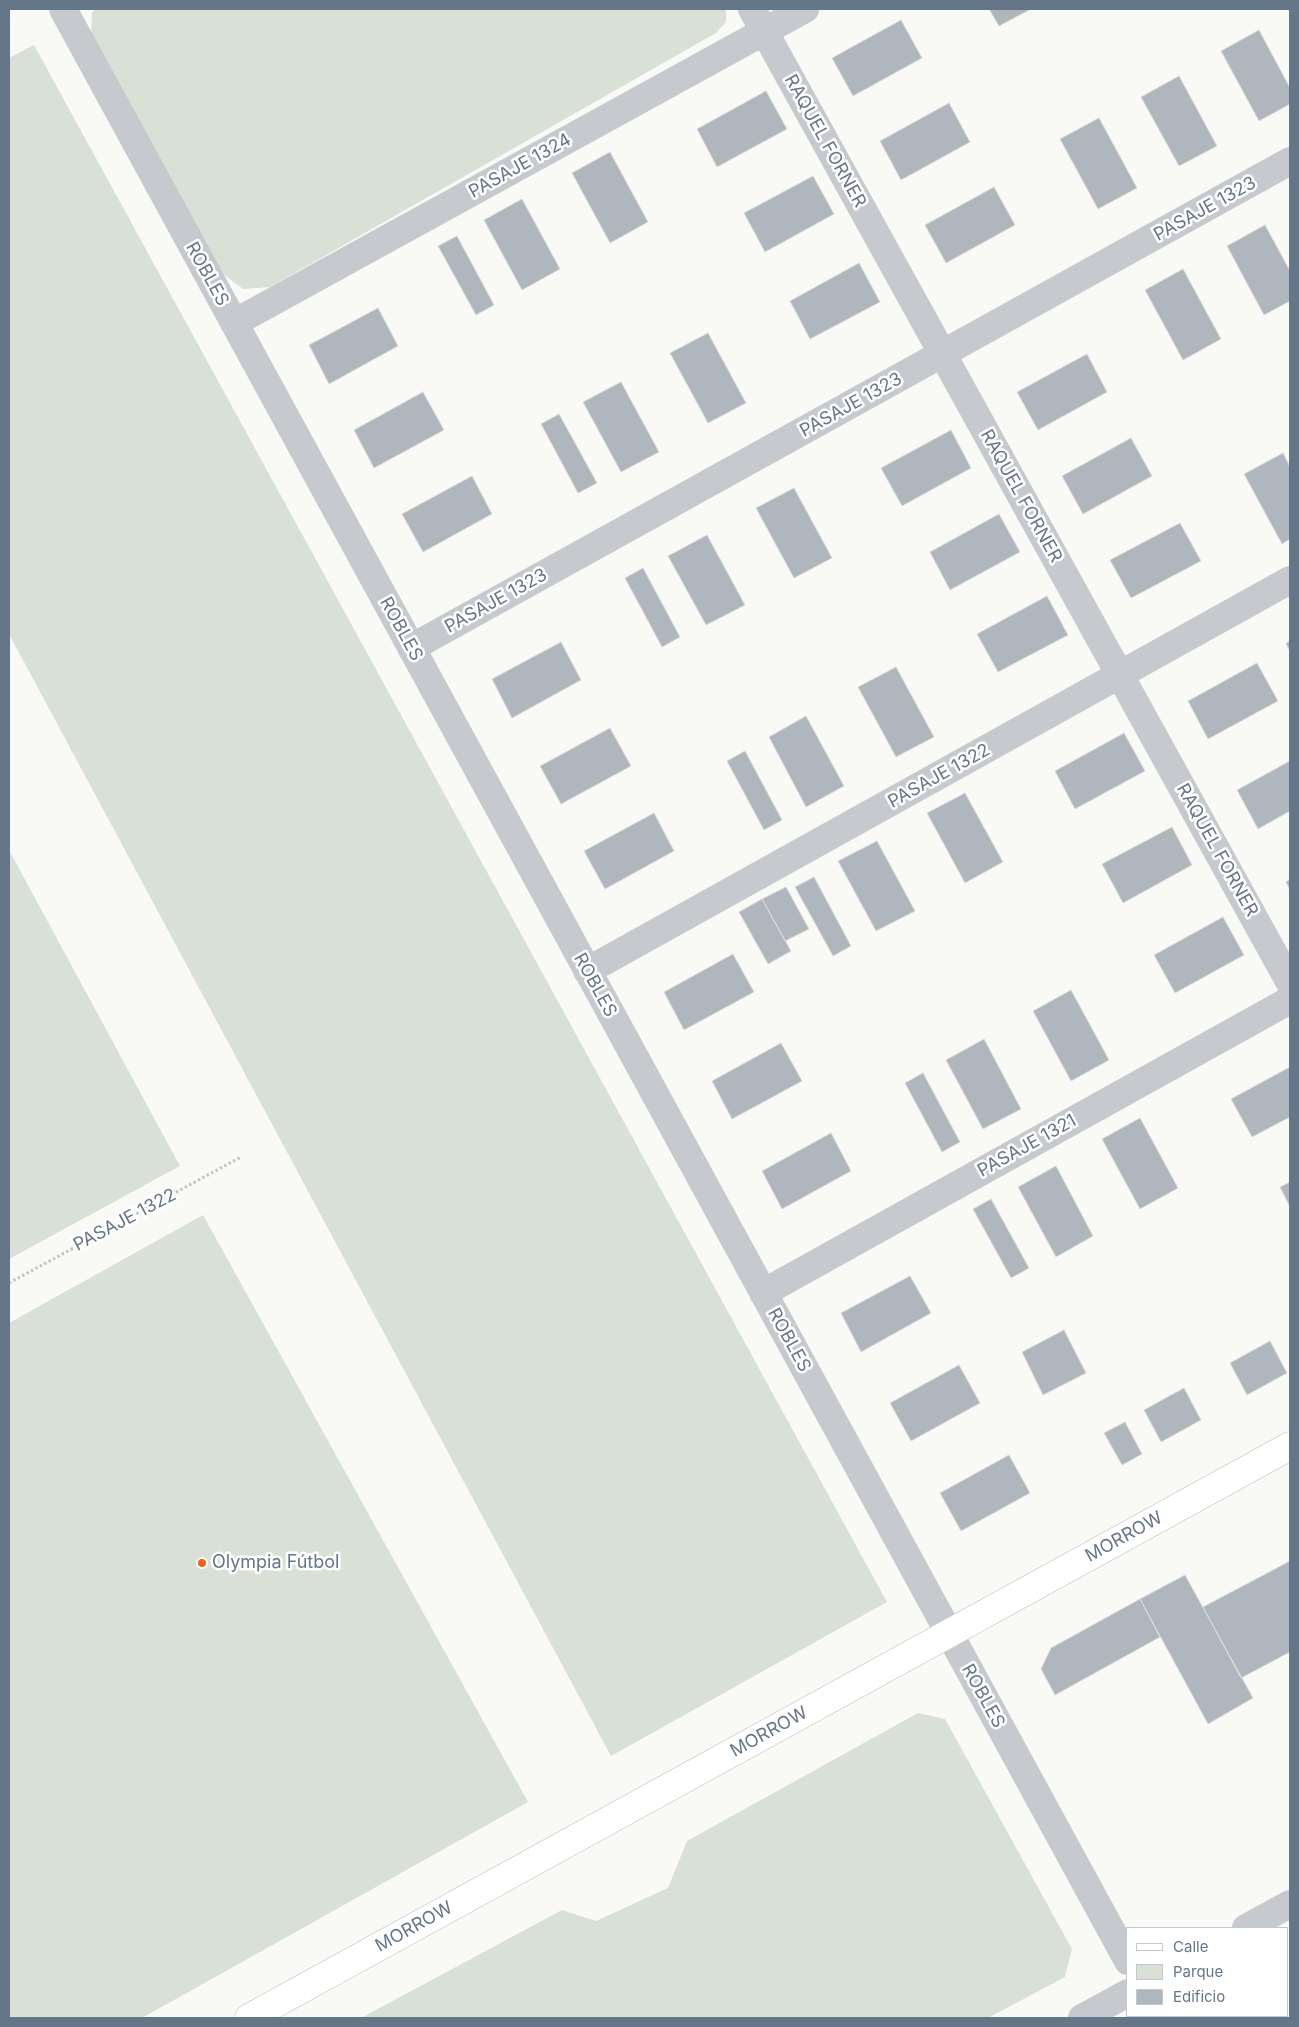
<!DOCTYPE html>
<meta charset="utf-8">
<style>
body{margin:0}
#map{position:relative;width:1299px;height:2027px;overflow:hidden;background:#f9f9f6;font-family:Inter,sans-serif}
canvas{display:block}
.frame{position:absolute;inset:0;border:10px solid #667689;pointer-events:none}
.legend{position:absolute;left:1126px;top:1927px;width:162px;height:90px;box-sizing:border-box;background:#fff;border:1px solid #c2c8d0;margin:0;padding:6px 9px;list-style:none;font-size:15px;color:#667689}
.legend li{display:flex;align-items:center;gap:10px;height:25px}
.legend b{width:25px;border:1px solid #c2c8d0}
</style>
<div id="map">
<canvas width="1299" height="2027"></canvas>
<div class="frame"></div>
<ul class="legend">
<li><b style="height:6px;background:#fff"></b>Calle</li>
<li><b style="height:14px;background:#d9e1d7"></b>Parque</li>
<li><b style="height:14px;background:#afb6bd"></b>Edificio</li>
</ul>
</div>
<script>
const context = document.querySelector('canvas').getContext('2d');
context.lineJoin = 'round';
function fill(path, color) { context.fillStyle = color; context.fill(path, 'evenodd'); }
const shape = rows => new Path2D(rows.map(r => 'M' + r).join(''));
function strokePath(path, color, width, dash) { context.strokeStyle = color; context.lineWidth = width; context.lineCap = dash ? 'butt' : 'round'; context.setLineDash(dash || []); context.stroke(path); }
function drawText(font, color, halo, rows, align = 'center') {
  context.font = font + ' Inter,sans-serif'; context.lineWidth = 5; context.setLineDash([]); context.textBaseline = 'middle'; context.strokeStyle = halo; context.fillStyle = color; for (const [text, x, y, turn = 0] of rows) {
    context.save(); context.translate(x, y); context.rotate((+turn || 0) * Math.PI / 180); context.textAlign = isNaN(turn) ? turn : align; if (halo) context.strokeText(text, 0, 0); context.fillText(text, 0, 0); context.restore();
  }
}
const green = shape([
 [95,9,726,9,726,22,716,33,270,287,243,289,223,274,91,35,92,13],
 [34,45,887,1602,611,1756,9,634,9,58],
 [9,850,180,1166,9,1259],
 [203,1215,528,1802,142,2018,9,2018,9,1323],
 [918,1713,945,1719,1072,1949,1065,1977,988,2018,361,2018,562,1910,596,1921,668,1888,687,1841]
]);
const building = shape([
 [989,9,1031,9,999,26,989,9],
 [901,20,922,58,853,96,832,58,901,20],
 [1259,30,1290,88,1290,104,1259,121,1221,51,1259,30],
 [1179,76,1217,146,1179,166,1141,97,1179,76],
 [766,91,787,129,717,167,697,129,766,91],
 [949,103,970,142,901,180,880,141,949,103],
 [1099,118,1137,188,1098,209,1060,139,1099,118],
 [610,152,648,222,610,243,572,173,610,152],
 [813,176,834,214,765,252,744,213,813,176],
 [994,187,1015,225,946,263,925,225,994,187],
 [522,199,560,269,522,290,484,220,522,199],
 [1265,225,1290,271,1290,301,1264,315,1227,246,1265,225],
 [457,236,494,305,476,315,438,246,457,236],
 [859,263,880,302,810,339,790,301,859,263],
 [1183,269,1221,339,1183,360,1145,290,1183,269],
 [378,308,398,346,329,384,309,345,378,308],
 [708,333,746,403,708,423,670,353,708,333],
 [1087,354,1107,392,1038,430,1017,392,1087,354],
 [621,382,659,452,621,472,583,402,621,382],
 [423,392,444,430,374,468,354,430,423,392],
 [559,414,597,483,578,493,541,424,559,414],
 [951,430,971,468,902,506,881,468,951,430],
 [1131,438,1152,476,1083,514,1062,476,1131,438],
 [1283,453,1290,467,1290,539,1282,544,1244,474,1283,453],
 [472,476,492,514,423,552,402,514,472,476],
 [794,488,832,558,794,578,756,508,794,488],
 [999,514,1020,552,950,590,930,552,999,514],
 [1180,523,1201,561,1131,598,1110,560,1180,523],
 [707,535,745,605,706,625,668,556,707,535],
 [643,568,680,637,662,647,625,578,643,568],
 [1047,596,1068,635,998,672,977,634,1047,596],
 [1290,641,1290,652,1286,643,1290,641],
 [561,642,581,680,512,718,492,679,561,642],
 [1257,663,1278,701,1208,739,1188,701,1257,663],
 [896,667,934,737,896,757,858,687,896,667],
 [806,716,844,786,806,807,769,737,806,716],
 [610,728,631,766,561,804,540,766,610,728],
 [1124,733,1145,771,1075,809,1055,771,1124,733],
 [745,751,782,820,764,830,727,761,745,751],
 [1290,761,1290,811,1258,829,1237,790,1290,761],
 [965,793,1003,862,965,883,927,813,965,793],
 [654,813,674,851,605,889,584,851,654,813],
 [1172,827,1192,865,1123,903,1102,864,1172,827],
 [877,841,915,911,876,931,838,861,877,841],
 [814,877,851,946,833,956,795,887,814,877],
 [1290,879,1290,890,1286,882,1290,879],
 [786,887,809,929,785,941,762,899,786,887],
 [762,899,791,951,768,964,739,912,762,899],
 [1223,917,1244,955,1175,993,1154,955,1223,917],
 [733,954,754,992,684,1030,664,992,733,954],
 [1071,990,1109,1060,1071,1081,1033,1011,1071,990],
 [984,1039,1021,1109,983,1129,946,1060,984,1039],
 [781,1043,802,1081,732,1119,712,1081,781,1043],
 [1290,1067,1290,1117,1252,1137,1231,1099,1290,1067],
 [923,1073,960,1142,942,1152,905,1083,923,1073],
 [1140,1118,1178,1188,1140,1209,1102,1139,1140,1118],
 [831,1133,851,1171,782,1209,762,1171,831,1133],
 [1056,1166,1093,1236,1056,1257,1018,1187,1056,1166],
 [1290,1182,1290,1207,1280,1187,1290,1182],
 [991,1199,1029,1268,1011,1278,973,1209,991,1199],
 [910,1276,931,1313,861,1352,841,1313,910,1276],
 [1064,1330,1086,1373,1043,1395,1022,1352,1064,1330],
 [1270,1341,1287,1373,1247,1395,1230,1363,1270,1341],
 [959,1365,980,1403,911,1441,890,1403,959,1365],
 [1184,1388,1201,1420,1161,1442,1144,1410,1184,1388],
 [1125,1422,1142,1454,1122,1465,1104,1433,1125,1422],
 [1009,1455,1030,1493,961,1531,940,1493,1009,1455],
 [1290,1561,1290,1652,1241,1678,1203,1607,1290,1561],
 [1185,1575,1253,1698,1208,1724,1140,1599,1185,1575],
 [1140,1599,1160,1637,1055,1695,1041,1669,1051,1648,1140,1599]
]);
const path = shape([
 [9,1283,241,1157]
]);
const street = shape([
 [63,9,1128,1961],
 [752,9,1290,983],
 [234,323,805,9],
 [411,648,1290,161],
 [587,971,1290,580],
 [763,1293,1290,1000],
 [1246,1928,1290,1904],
 [1158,2016,1159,2018],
 [1082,2018,1128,1993]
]);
const secondary = shape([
 [249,2018,1290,1446]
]);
const markers = [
 [202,1563,5,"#ef611f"]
];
const streetNames = [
 ["RAQUEL FORNER",825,141,61],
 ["PASAJE 1324",520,166,-29],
 ["PASAJE 1323",1205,209,-29],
 ["ROBLES",207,274,61],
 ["PASAJE 1323",851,405,-29],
 ["RAQUEL FORNER",1021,496,61],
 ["PASAJE 1323",496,601,-29],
 ["ROBLES",401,629,61],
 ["PASAJE 1322",939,776,-29],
 ["RAQUEL FORNER",1217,850,61],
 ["ROBLES",595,985,61],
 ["PASAJE 1321",1027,1146,-29],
 ["PASAJE 1322",125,1220,-28],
 ["ROBLES",789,1340,61],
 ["MORROW",1124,1537,-29],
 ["ROBLES",983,1696,61],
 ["MORROW",769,1732,-29],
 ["MORROW",414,1927,-29]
];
const poiNames = [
 ["Olympia Fútbol",212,1563]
];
fill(green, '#d9e1d7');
fill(building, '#afb6bd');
strokePath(building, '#dadad8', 1);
strokePath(secondary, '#babfc4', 29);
strokePath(path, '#c2c3c6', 3, [2.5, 2.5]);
strokePath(street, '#c6c9ce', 28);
strokePath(secondary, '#fff', 28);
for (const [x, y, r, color] of markers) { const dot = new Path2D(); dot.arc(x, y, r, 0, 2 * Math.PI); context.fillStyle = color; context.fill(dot); strokePath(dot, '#fff', 2); }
drawText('18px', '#667689', '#fff', streetNames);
drawText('18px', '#667689', '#fff', poiNames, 'left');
</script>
